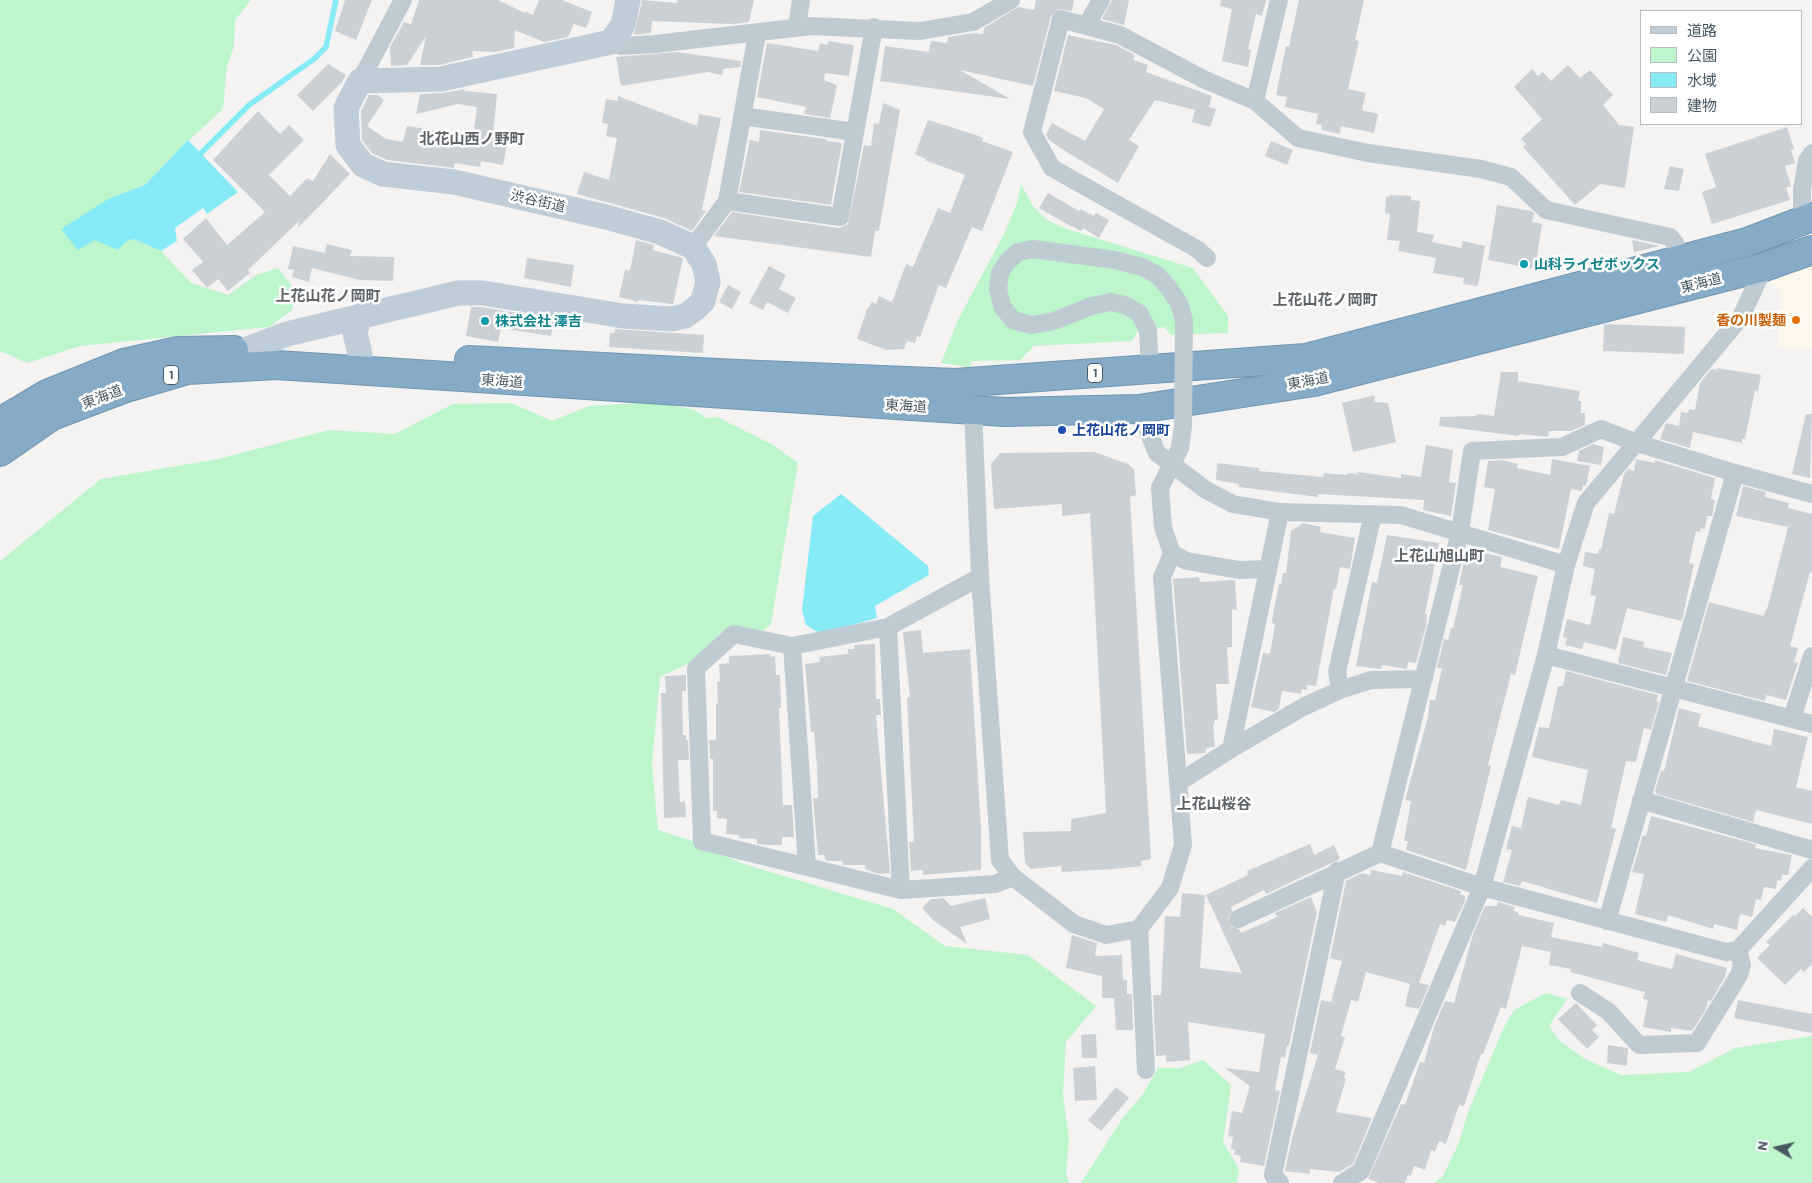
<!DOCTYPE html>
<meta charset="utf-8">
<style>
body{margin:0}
#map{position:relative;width:1812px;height:1183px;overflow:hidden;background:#f5f2f2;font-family:Barlow,"Noto Sans JP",sans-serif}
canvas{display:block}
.legend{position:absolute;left:1640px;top:10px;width:162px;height:115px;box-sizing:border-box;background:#fff;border:1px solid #b5bcc0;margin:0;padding:6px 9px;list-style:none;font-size:15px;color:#475862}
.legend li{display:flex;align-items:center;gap:10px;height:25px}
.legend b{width:25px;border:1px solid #b5bcc0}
.north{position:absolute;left:1752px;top:1123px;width:50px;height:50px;-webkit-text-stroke:4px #fff;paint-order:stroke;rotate:279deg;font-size:14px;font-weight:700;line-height:20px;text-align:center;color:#475862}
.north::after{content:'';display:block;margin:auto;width:18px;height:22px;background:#475862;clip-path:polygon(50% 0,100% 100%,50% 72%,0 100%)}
</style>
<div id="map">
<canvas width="1812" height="1183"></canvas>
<ul class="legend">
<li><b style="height:6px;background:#becdd8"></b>道路</li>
<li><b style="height:14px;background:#bdf5cd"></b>公園</li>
<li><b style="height:14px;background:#86ebf7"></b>水域</li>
<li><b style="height:14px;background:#cbd0d5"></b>建物</li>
</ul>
<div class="north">N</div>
</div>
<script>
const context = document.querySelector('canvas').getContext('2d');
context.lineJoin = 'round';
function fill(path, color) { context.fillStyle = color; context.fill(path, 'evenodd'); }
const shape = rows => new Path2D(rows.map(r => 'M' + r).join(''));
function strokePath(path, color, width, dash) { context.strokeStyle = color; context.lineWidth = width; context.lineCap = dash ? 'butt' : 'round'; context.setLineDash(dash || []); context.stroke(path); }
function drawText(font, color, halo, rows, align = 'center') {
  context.font = font + ' Barlow,"Noto Sans JP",sans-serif'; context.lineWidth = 5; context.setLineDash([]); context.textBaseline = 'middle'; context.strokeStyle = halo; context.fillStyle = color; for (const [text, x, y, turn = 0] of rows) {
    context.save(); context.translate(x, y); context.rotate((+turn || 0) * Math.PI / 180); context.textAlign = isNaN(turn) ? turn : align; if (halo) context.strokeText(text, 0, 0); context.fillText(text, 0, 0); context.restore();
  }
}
const commercial = shape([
 [1812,265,1812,350,1778,348,1781,292,1769,282]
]);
const green = shape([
 [0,0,251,0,235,20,234,46,227,67,223,109,170,158,145,185,110,198,95,240,125,242,134,239,161,251,191,283,228,295,256,275,278,268,296,291,292,310,269,327,80,346,27,363,0,351],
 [1021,184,1033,206,1047,220,1067,229,1193,268,1228,316,1228,333,1171,335,1164,327,1137,332,1132,341,1034,346,1020,360,972,361,970,367,941,363,958,320,1004,234,1017,203],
 [660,402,695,410,706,418,717,417,773,445,798,463,771,624,763,631,732,626,696,660,660,677,652,764,658,830,696,842,741,863,893,909,945,946,1028,955,1096,1006,1066,1042,1063,1095,1069,1139,1066,1173,1069,1183,0,1183,0,561,101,479,218,459,329,430,395,434,453,404,511,403,552,421,589,406],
 [1546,993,1567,999,1549,1026,1559,1040,1585,1059,1621,1075,1689,1072,1735,1048,1812,1036,1812,1183,1434,1183,1443,1176,1458,1145,1468,1112,1504,1027,1514,1010],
 [1203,1060,1231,1085,1223,1142,1239,1169,1237,1183,1081,1183,1122,1119,1143,1094,1158,1068,1180,1068]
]);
const water = shape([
 [188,140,238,192,207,214,203,208,175,228,177,241,161,251,134,239,125,242,118,250,95,240,78,250,61,229,110,198,145,185],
 [841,494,928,566,929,575,875,606,877,618,821,634,806,625,802,610,813,516]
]);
const stream = shape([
 [196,158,249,105,314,59,326,47,336,0]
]);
const building = shape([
 [345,0,372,0,356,40,335,31],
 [419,0,498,0,525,13,525,11,533,15,539,0,562,0,592,12,586,28,574,24,568,37,544,42,515,30,514,48,495,52,472,51,473,57,439,65,420,65,426,36,407,65,391,66,390,47,404,22,411,24],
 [642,0,677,3,678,0,754,0,749,22,732,24,652,21,651,33,634,35],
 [1036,0,1074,0,1072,11,1059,9,1051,16,1033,86,960,70,1010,99,880,81,885,46,929,52,931,41,947,43,948,37,973,33,983,34,984,28,1018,7,1034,10],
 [1112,0,1129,0,1124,25,1102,19],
 [1221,0,1266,0,1262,16,1256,14,1248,49,1251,50,1248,67,1222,61,1232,9,1220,6],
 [1299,0,1364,0,1355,40,1359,41,1348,89,1366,93,1362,110,1378,114,1374,133,1341,126,1340,134,1321,130,1322,125,1316,124,1318,114,1285,107,1287,97,1276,95,1286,46,1289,46],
 [1068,35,1116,45,1135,55,1133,60,1148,65,1146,72,1212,96,1209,107,1216,109,1210,127,1192,122,1195,110,1155,100,1129,140,1139,146,1118,183,1065,151,1049,140,1046,135,1052,123,1085,141,1104,109,1086,98,1054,91],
 [828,41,854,45,849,76,825,73,824,80,837,85,830,118,804,114,806,107,757,97,767,43,818,51,820,43,828,45],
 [677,52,741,61,740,67,723,69,722,75,708,72,621,86,616,57],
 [328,64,346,75,342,82,313,111,297,95],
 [1568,65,1580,78,1590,70,1613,95,1603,105,1619,125,1634,127,1625,188,1600,184,1575,205,1523,147,1526,144,1521,139,1542,119,1514,87,1532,69,1538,76,1543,72,1551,81],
 [465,89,464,91,497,94,493,135,508,138,503,165,481,161,480,167,455,163,454,168,387,160,372,153,362,140,361,111,369,95,377,95,384,100,367,126,386,139,403,142,407,126,473,136,477,107,458,104,416,114,420,94,442,93],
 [618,96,697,126,699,114,721,118,702,210,706,211,692,231,664,218,577,194,584,172,609,180,617,138,606,136,608,124,602,123,606,99,618,101],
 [883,103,900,110,879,231,875,231,871,257,714,236,732,212,839,228,848,224,864,145,871,146,874,123,879,124],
 [258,111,280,134,289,125,304,140,269,175,290,196,307,178,313,181,330,154,350,174,298,228,299,221,248,270,250,273,228,291,218,279,207,288,192,270,203,262,183,239,206,218,227,245,265,212,213,160],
 [928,120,976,135,983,138,982,141,1013,152,982,231,972,227,946,288,939,285,920,337,917,336,915,343,907,341,904,349,886,350,857,339,867,309,872,302,876,304,879,296,892,302,906,264,913,267,938,208,950,213,965,175,925,160,926,159,915,154],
 [1787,127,1794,149,1791,150,1795,163,1785,166,1791,186,1786,188,1790,200,1712,224,1702,192,1716,187,1705,154],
 [760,130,826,139,826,141,842,143,831,205,739,192,750,140,759,142],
 [1271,141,1293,150,1287,165,1265,156],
 [1670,166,1684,169,1679,191,1664,189],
 [1048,193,1079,211,1080,209,1094,216,1096,213,1109,220,1099,238,1083,228,1081,231,1069,225,1039,208],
 [1390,195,1411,196,1411,200,1420,201,1417,232,1434,235,1432,242,1461,248,1463,241,1485,246,1478,286,1463,284,1464,278,1433,273,1436,258,1398,251,1400,241,1387,240,1390,214,1385,213,1386,197,1389,197],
 [1497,205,1531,211,1534,213,1532,222,1542,224,1535,269,1488,260],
 [636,240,654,245,653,250,683,258,673,304,638,300,638,302,619,297,625,270,630,271],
 [1632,240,1660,246,1634,252],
 [327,244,352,250,350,256,394,257,393,281,360,280,312,268,309,282,292,277,294,270,288,269,293,246,325,253],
 [527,258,574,265,571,287,524,278],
 [769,266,786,275,779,289,796,298,788,313,767,302,763,310,749,303],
 [728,285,741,292,732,309,719,302],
 [482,307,554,319,551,336,501,328,498,342,466,336,471,307],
 [1604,324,1685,327,1684,354,1603,351],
 [615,329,704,335,703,353,609,347,610,333,615,333],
 [1717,368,1761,375,1758,391,1755,390,1745,439,1742,439,1742,443,1693,432,1690,448,1660,439,1666,423,1679,426,1681,412,1688,413,1689,409,1695,410,1700,383,1711,369,1717,370],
 [1501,372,1518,372,1518,381,1580,391,1578,401,1581,401,1581,413,1585,413,1585,425,1571,431,1549,431,1548,437,1519,434,1519,436,1439,426,1440,417,1476,416,1477,414,1494,416],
 [1375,395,1374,402,1388,403,1396,442,1353,452,1342,403],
 [1806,414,1812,414,1810,478,1792,474],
 [1593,444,1604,447,1601,465,1577,461,1579,451],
 [1426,445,1453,450,1449,482,1456,483,1451,516,1423,510,1424,500,1318,494,1318,497,1239,487,1239,484,1216,480,1217,463,1259,468,1259,471,1323,477,1324,473,1347,475,1348,473,1358,474,1357,472,1401,478,1401,474,1421,477],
 [1094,452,1128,464,1134,469,1136,495,1130,497,1151,859,1141,861,1142,866,1113,869,1062,872,1061,866,1031,869,1025,863,1023,832,1071,831,1071,819,1106,813,1090,513,1062,516,1062,504,994,509,991,464,1000,453],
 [1552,459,1590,466,1586,486,1583,485,1582,491,1571,489,1559,549,1488,530,1495,489,1484,487,1488,461,1501,460,1518,464,1517,468,1550,475],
 [1636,459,1655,463,1655,460,1715,478,1711,499,1715,500,1712,516,1707,516,1705,529,1701,528,1700,532,1696,531,1689,563,1694,564,1682,621,1627,608,1616,650,1584,642,1582,649,1565,645,1567,638,1563,637,1567,619,1590,625,1596,596,1590,595,1595,569,1583,566,1585,552,1598,554,1599,549,1601,550,1609,513,1614,514,1624,474,1628,469,1634,471],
 [1743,486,1766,492,1765,497,1789,503,1788,508,1812,514,1812,573,1810,572,1790,646,1798,648,1794,662,1798,663,1786,700,1766,695,1765,701,1687,681,1709,602,1763,616,1768,606,1788,527,1736,516],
 [1303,523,1321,527,1320,532,1355,538,1350,569,1340,567,1336,589,1334,588,1316,686,1307,685,1307,690,1302,689,1301,694,1282,691,1279,709,1274,712,1251,707,1263,653,1270,654,1275,624,1272,623,1273,614,1279,584,1281,584,1283,573,1286,573,1291,531],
 [1387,535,1439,543,1425,614,1427,614,1426,626,1416,663,1408,662,1407,669,1382,665,1381,669,1356,666,1372,582,1377,583],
 [1469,550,1502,557,1500,567,1538,576,1515,675,1511,674,1488,765,1491,766,1466,870,1406,850,1408,841,1404,841,1411,801,1405,800,1428,717,1430,700,1435,700,1442,668,1437,668,1444,639,1448,640,1451,628,1453,628,1463,585,1459,585,1465,555],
 [1199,577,1200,582,1235,580,1237,610,1232,609,1232,647,1227,647,1229,684,1216,684,1218,719,1215,720,1213,726,1215,747,1207,748,1205,753,1187,754,1173,579],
 [921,630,923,653,970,649,981,828,981,870,923,875,923,870,911,871,909,842,914,842,907,698,910,697,903,632],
 [1623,637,1644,642,1643,647,1672,653,1666,675,1618,663],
 [875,644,876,699,880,699,881,715,876,715,890,873,879,874,865,869,865,865,843,865,842,861,826,861,824,855,818,855,813,798,818,798,817,767,814,732,811,732,805,664,820,662,819,657,848,654,848,649,854,649,854,645],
 [770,654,770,657,775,656,776,675,780,675,781,708,779,708,783,805,792,805,794,837,782,837,782,845,765,845,757,844,757,839,739,838,739,835,726,834,727,819,717,818,717,811,713,811,713,759,710,759,709,740,716,740,716,704,718,703,717,682,720,681,719,664,729,663,729,656],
 [1566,671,1658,695,1656,701,1659,702,1651,730,1644,728,1636,762,1626,761,1611,828,1616,829,1597,903,1522,881,1520,886,1503,882,1512,850,1506,849,1512,826,1521,828,1528,797,1559,805,1561,800,1581,805,1588,770,1532,757,1539,727,1549,728,1558,686,1563,686],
 [686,675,686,691,682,691,683,735,686,735,686,740,688,740,689,760,678,760,680,802,685,801,686,817,664,818,661,693,666,693,665,676],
 [1679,708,1701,714,1698,726,1771,746,1774,729,1808,737,1796,787,1812,791,1812,824,1756,810,1753,822,1657,794,1655,791,1661,770,1664,771],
 [1651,816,1748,842,1756,845,1755,848,1792,855,1788,875,1782,875,1781,881,1777,880,1776,889,1764,887,1761,900,1756,899,1752,917,1740,914,1737,930,1714,924,1713,929,1668,915,1666,922,1635,914,1644,874,1632,872,1643,835,1646,836],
 [1310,844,1314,855,1334,845,1340,859,1266,894,1264,890,1231,907,1232,911,1228,918,1232,927,1239,929,1241,933,1264,923,1277,917,1275,913,1311,897,1317,912,1289,1046,1287,1046,1285,1058,1281,1057,1275,1090,1280,1091,1264,1166,1240,1162,1241,1156,1234,1154,1235,1150,1231,1149,1233,1137,1228,1136,1232,1111,1242,1113,1250,1086,1225,1068,1259,1072,1265,1034,1188,1022,1190,1060,1166,1062,1166,1055,1156,1056,1153,995,1161,995,1165,916,1180,917,1182,893,1205,895,1200,968,1242,973,1206,895,1248,875,1247,871],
 [1371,870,1402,876,1403,872,1461,891,1460,894,1465,896,1465,901,1455,922,1447,920,1445,926,1440,924,1419,983,1429,985,1419,1009,1405,1006,1410,984,1366,972,1358,1002,1351,1000,1341,1036,1345,1037,1335,1069,1345,1072,1344,1078,1346,1079,1336,1112,1372,1118,1353,1164,1339,1172,1310,1169,1310,1174,1285,1171,1292,1138,1318,1055,1310,1053,1321,1000,1331,1002,1342,961,1330,958,1346,881,1362,873,1370,875],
 [943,898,951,906,985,898,990,919,960,927,967,944,933,920,922,908,931,899],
 [1498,902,1515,907,1513,911,1518,912,1518,915,1554,923,1551,937,1602,947,1603,943,1639,953,1637,960,1672,969,1676,954,1727,968,1725,977,1711,1001,1708,1000,1706,1009,1692,1031,1671,1028,1671,1032,1643,1027,1648,1000,1643,999,1645,992,1570,972,1571,969,1549,965,1551,952,1522,946,1506,1009,1501,1007,1483,1054,1481,1054,1464,1106,1459,1105,1446,1144,1439,1141,1435,1152,1431,1150,1425,1170,1414,1166,1411,1176,1408,1175,1405,1183,1379,1183,1368,1179,1401,1104,1405,1105,1420,1062,1424,1063,1434,1027,1445,1001,1454,1003,1473,934,1485,906,1497,906],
 [1803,908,1812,917,1812,964,1804,972,1801,969,1785,985,1757,958,1770,945,1766,942,1793,915,1795,916],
 [1072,935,1097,943,1095,956,1122,955,1123,980,1127,980,1127,994,1132,994,1133,1030,1116,1030,1114,998,1102,998,1102,976,1066,968],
 [1738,1000,1812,1014,1812,1033,1734,1018],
 [1576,1003,1597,1025,1592,1030,1599,1037,1587,1049,1558,1019],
 [1096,1034,1097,1058,1082,1058,1081,1035],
 [1608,1045,1628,1048,1627,1066,1607,1063],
 [1095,1066,1097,1100,1075,1101,1073,1068],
 [1116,1087,1129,1098,1101,1131,1088,1120]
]);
const street = shape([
 [1086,26,1101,0],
 [797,27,801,0],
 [611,42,621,46,655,44,811,26,920,31,973,22,1011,0],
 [360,81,403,0],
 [1255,101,1279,0],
 [742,116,855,132],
 [727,201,757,34],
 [1802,221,1802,189,1807,161,1812,153],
 [693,247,727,201,840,217,874,27],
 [1207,258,1197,249,1052,168,1032,132,1061,19,1120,35,1203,79,1255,101,1298,138,1368,153,1481,169,1511,177,1546,210,1670,237,1675,243,1679,260],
 [1013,320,1031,325,1054,321,1091,306,1111,302,1125,305,1139,313,1148,330,1150,370],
 [973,409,980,577,1000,860,1013,877,1074,924,1106,935,1139,929,1170,888,1183,845,1162,577,1172,554,1163,527,1160,488],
 [1139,409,1157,453,1206,490,1233,504,1280,512,1401,515,1566,565],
 [1172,554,1187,561,1239,570,1268,569],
 [980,577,888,627,792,646,734,634,696,668,702,841,901,890,995,884,1013,877],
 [888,627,901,890],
 [792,646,807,866],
 [1546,655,1812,724],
 [1340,690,1337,672,1373,514],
 [1792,718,1812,656],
 [1231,749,1280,512],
 [1178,783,1231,749,1303,707,1340,690,1371,680,1424,679],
 [1641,800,1812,850],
 [1380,853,1460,532,1472,451,1562,447,1601,429,1637,443,1735,473,1812,494],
 [1238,919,1380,853,1482,887,1726,952,1738,950,1812,868],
 [1607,921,1735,473],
 [1139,929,1146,1070],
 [1580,993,1608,1011,1639,1045,1697,1043,1739,975,1742,965,1738,950],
 [1280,1183,1273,1175,1337,871],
 [1342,1183,1361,1171,1482,887,1546,655,1566,565,1586,503,1741,317,1764,267]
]);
const secondary = shape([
 [245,350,287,334,458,293,483,293,623,316,671,319,685,316,696,308,703,301,708,282,704,264,693,247,660,232,606,217,454,182,383,174,363,165,348,145,346,108,360,81,441,79,611,42,623,25,628,0],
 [360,354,355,333,360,316]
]);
const highway = shape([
 [469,360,737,374,955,383,1306,358,1747,242,1812,217],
 [0,422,47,394,124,363,178,351,234,350],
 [0,452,52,416,126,388,187,370,276,365,1005,412,1139,409,1314,382,1764,267,1812,250]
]);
const streetBridge = shape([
 [1013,320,1002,306,998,289,1000,273,1007,262,1018,252,1033,249,1115,260,1142,267,1157,275,1168,287,1179,303,1184,320,1183,426,1180,448,1160,488]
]);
const markers = [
 [1524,264,5,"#0f9aa8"],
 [1796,320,5,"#e8710a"],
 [485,321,5,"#0f9aa8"],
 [1062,430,5,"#1a4fb4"]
];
const shields = [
 [1095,373,15],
 [171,375,15]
];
const shieldNames = [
 ["1",1095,373],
 ["1",171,375]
];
const streetNames = [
 ["渋谷街道",538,201,13],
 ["東海道",1701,283,-15],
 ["東海道",502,381,4],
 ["東海道",1308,381,-11],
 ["東海道",102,397,-21],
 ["東海道",906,406,3]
];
const cultureNames = [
 ["山科ライゼボックス",1534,264],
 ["株式会社 澤吉",495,321]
];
const foodNames = [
 ["香の川製麺",1786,320]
];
const transitNames = [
 ["上花山花ノ岡町",1072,430]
];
const neighbourhoodNames = [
 ["北花山西ノ野町",472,139],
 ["上花山花ノ岡町",328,296],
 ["上花山花ノ岡町",1325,300],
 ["上花山旭山町",1439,556],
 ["上花山桜谷",1214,804]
];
fill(commercial, '#fef7ec');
fill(green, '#bdf5cd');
fill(water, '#86ebf7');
strokePath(stream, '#86ebf7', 5.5);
fill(building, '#cbd0d5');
strokePath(highway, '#7096b2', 30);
strokePath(street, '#bfcbd3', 18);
strokePath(secondary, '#becdd8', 25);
strokePath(highway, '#85abc6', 28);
strokePath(streetBridge, '#bfcbd3', 18);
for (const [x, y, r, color] of markers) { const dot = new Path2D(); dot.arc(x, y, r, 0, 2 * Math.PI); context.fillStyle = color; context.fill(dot); strokePath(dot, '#fff', 2); }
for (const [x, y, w] of shields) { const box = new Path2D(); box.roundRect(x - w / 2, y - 9.5, w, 19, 4); context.fillStyle = '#fff'; context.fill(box); strokePath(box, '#475862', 1); }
drawText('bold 12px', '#475862', null, shieldNames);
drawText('14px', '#475862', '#fff', streetNames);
drawText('bold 14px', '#0d838f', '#fff', cultureNames, 'left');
drawText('bold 14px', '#c56008', '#fff', foodNames, 'right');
drawText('bold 14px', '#164399', '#fff', transitNames, 'left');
drawText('bold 15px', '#5e6368', '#fff', neighbourhoodNames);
</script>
